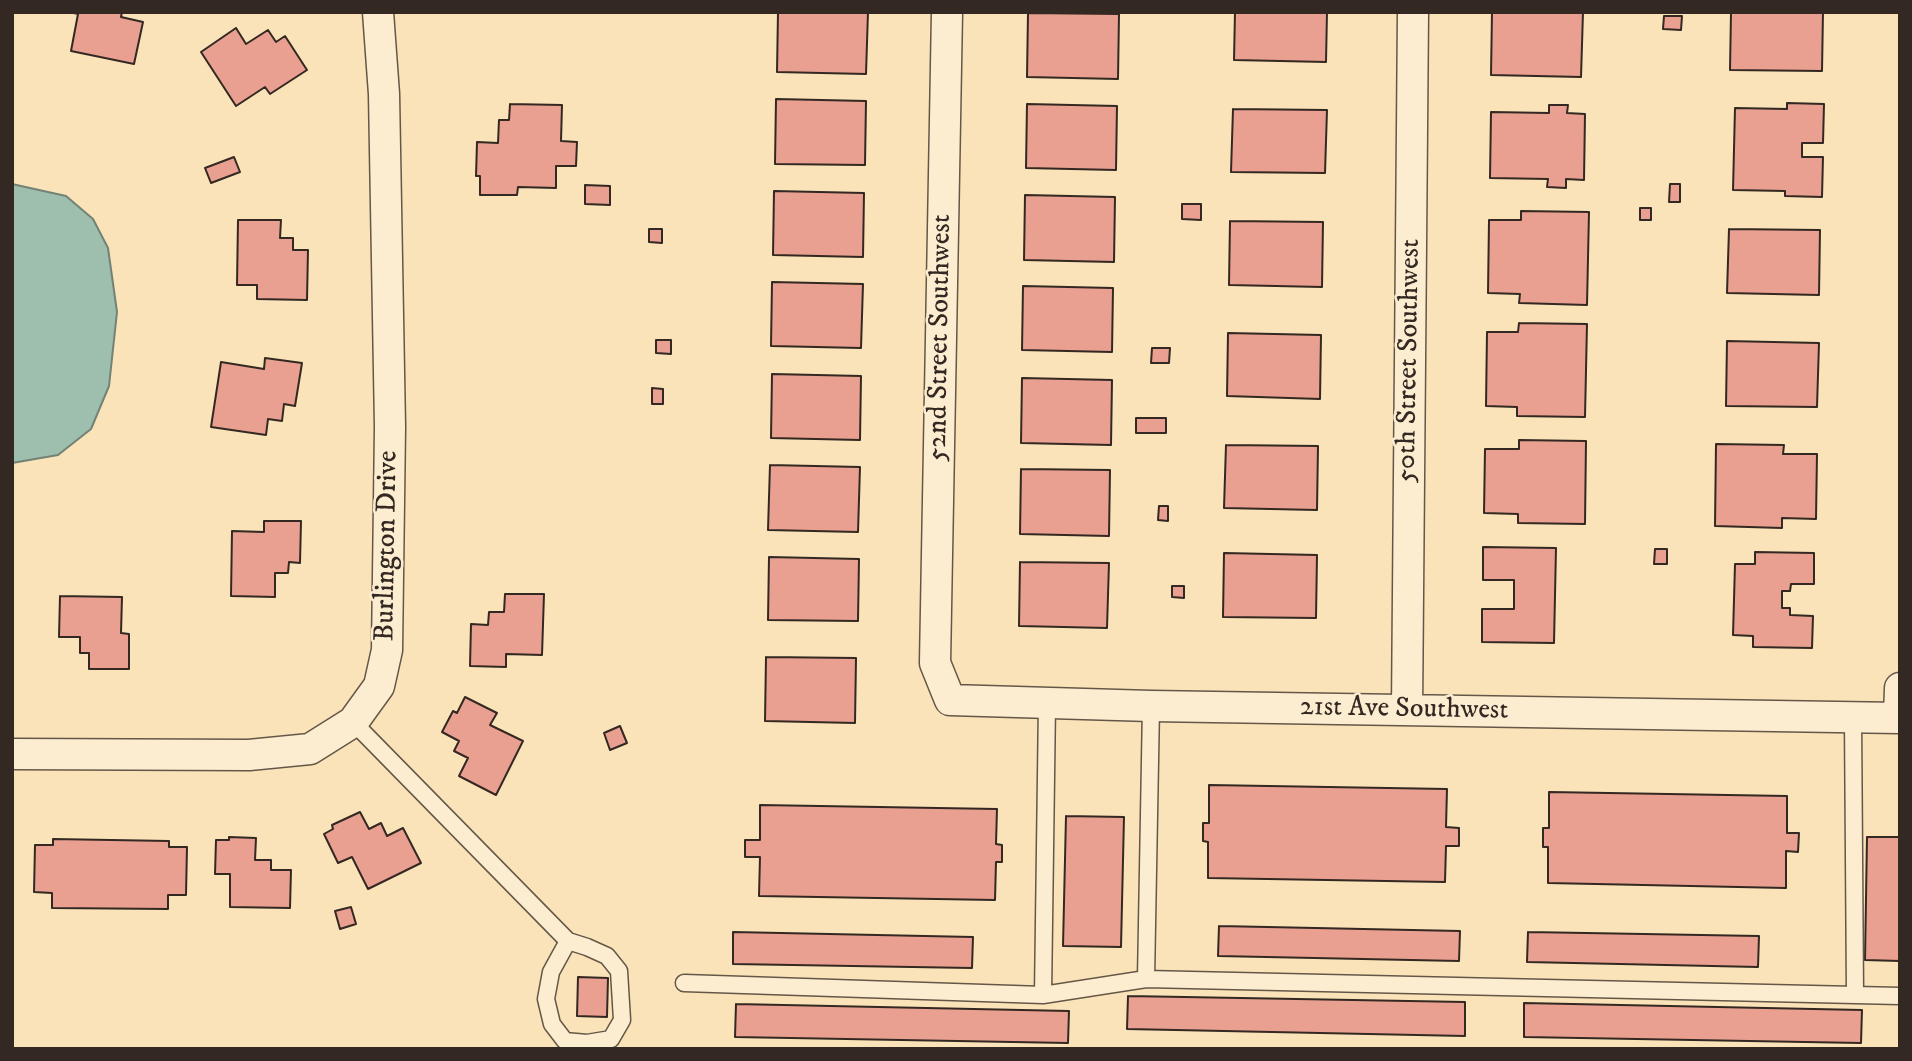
<!DOCTYPE html>
<style>
body{margin:0}
#map{position:relative;width:1912px;height:1061px;overflow:hidden;background:#fae3b8;font-family:"IM FELL DW Pica",serif}
canvas{display:block}
.frame{position:absolute;inset:0;border:14px solid #332822;pointer-events:none}
</style>
<div id="map">
<canvas width="1912" height="1061"></canvas>
<div class="frame"></div>
</div>
<script>
const context = document.querySelector('canvas').getContext('2d');
context.lineJoin = 'round';
function fill(path, color) { context.fillStyle = color; context.fill(path, 'evenodd'); }
const shape = rows => new Path2D(rows.map(r => 'M' + r).join(''));
function strokePath(path, color, width, dash) { context.strokeStyle = color; context.lineWidth = width; context.lineCap = dash ? 'butt' : 'round'; context.setLineDash(dash || []); context.stroke(path); }
function drawText(font, color, halo, rows, align = 'center') {
  context.font = font + ' "IM FELL DW Pica",serif'; context.lineWidth = 5; context.setLineDash([]); context.textBaseline = 'middle'; context.strokeStyle = halo; context.fillStyle = color; for (const [text, x, y, turn = 0] of rows) {
    context.save(); context.translate(x, y); context.rotate((+turn || 0) * Math.PI / 180); context.textAlign = isNaN(turn) ? turn : align; if (halo) context.strokeText(text, 0, 0); context.fillText(text, 0, 0); context.restore();
  }
}
const water = shape([
 [12,184,66,196,93,219,108,248,117,312,109,386,91,429,58,455,12,463,12,184]
]);
const building = shape([
 [69,12,122,12,121,17,143,22,134,64,71,51,78,14,69,12],
 [778,12,868,12,866,74,777,72,778,12],
 [1235,12,1327,12,1326,62,1234,60,1235,12],
 [1492,12,1583,12,1581,77,1491,75,1492,12],
 [1731,12,1823,12,1822,71,1730,70,1731,12],
 [1028,13,1119,14,1118,79,1027,77,1028,13],
 [1664,16,1682,16,1681,30,1663,29,1664,16],
 [236,28,246,44,268,30,276,42,285,36,307,70,270,94,265,87,236,106,201,52,236,28],
 [776,99,866,101,865,165,775,164,776,99],
 [1787,103,1824,104,1823,143,1802,143,1802,157,1823,157,1822,197,1785,196,1785,191,1733,190,1735,108,1787,109,1787,103],
 [510,104,562,105,561,141,577,142,576,166,556,166,556,188,518,187,517,195,480,195,480,176,476,176,477,142,498,143,499,120,509,120,510,104],
 [1027,104,1117,106,1116,170,1026,168,1027,104],
 [1549,105,1568,105,1567,113,1585,114,1584,180,1566,179,1566,188,1547,187,1548,179,1490,178,1491,112,1549,113,1549,105],
 [1233,109,1327,110,1325,173,1231,172,1233,109],
 [234,157,240,172,211,183,205,168,234,157],
 [1670,184,1680,184,1680,202,1669,202,1670,184],
 [585,185,610,186,610,205,585,204,585,185],
 [774,191,864,193,863,257,773,255,774,191],
 [1025,195,1115,197,1114,262,1024,260,1025,195],
 [1182,204,1201,204,1201,220,1182,219,1182,204],
 [1640,208,1651,208,1651,220,1640,220,1640,208],
 [1521,211,1589,212,1587,305,1519,303,1520,294,1488,293,1489,220,1521,220,1521,211],
 [238,220,281,220,280,238,293,238,293,250,308,250,307,300,257,299,257,285,237,285,238,220],
 [1230,221,1323,222,1322,287,1229,285,1230,221],
 [649,229,662,229,662,243,649,242,649,229],
 [1729,229,1820,230,1819,295,1727,293,1729,229],
 [772,282,863,284,861,348,771,346,772,282],
 [1023,286,1113,288,1112,352,1022,350,1023,286],
 [1519,323,1587,324,1585,417,1517,416,1517,407,1486,406,1487,332,1518,332,1519,323],
 [1228,333,1321,335,1320,399,1227,396,1228,333],
 [656,340,671,340,671,354,656,353,656,340],
 [1727,341,1819,343,1817,407,1726,406,1727,341],
 [1152,348,1170,348,1169,363,1151,363,1152,348],
 [265,358,302,363,295,406,284,404,282,421,268,419,266,435,211,427,221,362,264,369,265,358],
 [772,374,861,376,860,440,771,438,772,374],
 [1022,378,1112,380,1111,445,1021,443,1022,378],
 [652,388,663,389,663,404,652,404,652,388],
 [1136,418,1166,418,1166,433,1136,433,1136,418],
 [1519,440,1586,441,1585,524,1518,523,1518,514,1484,513,1485,449,1519,449,1519,440],
 [1716,444,1784,445,1783,454,1817,454,1816,519,1782,518,1782,528,1715,526,1716,444],
 [1226,445,1318,446,1317,510,1224,508,1226,445],
 [770,465,860,467,858,532,768,530,770,465],
 [1021,469,1110,470,1109,536,1020,534,1021,469],
 [1159,506,1168,506,1168,521,1158,520,1159,506],
 [264,521,301,521,300,563,289,562,288,573,275,573,275,597,231,596,232,531,264,532,264,521],
 [1483,547,1556,548,1554,643,1482,642,1482,609,1514,609,1514,580,1483,580,1483,547],
 [1655,549,1667,549,1667,564,1654,564,1655,549],
 [1755,552,1814,553,1814,584,1791,584,1790,591,1782,591,1782,608,1790,608,1790,615,1813,616,1812,648,1753,647,1753,636,1733,635,1735,564,1755,564,1755,552],
 [1224,553,1317,555,1316,618,1223,617,1224,553],
 [769,557,859,559,858,621,768,620,769,557],
 [1020,562,1109,563,1107,628,1019,626,1020,562],
 [1172,586,1184,586,1184,598,1172,597,1172,586],
 [505,594,544,594,542,655,506,654,506,667,470,666,471,624,488,625,489,612,504,612,505,594],
 [60,596,122,597,121,633,129,634,129,669,89,669,89,653,80,653,80,637,59,637,60,596],
 [766,657,856,658,855,723,765,721,766,657],
 [465,697,497,713,490,725,523,741,496,795,459,776,468,758,454,751,459,741,442,732,453,711,457,713,465,697],
 [620,726,627,743,610,750,604,733,620,726],
 [1209,785,1447,789,1446,827,1459,828,1459,846,1446,846,1445,882,1208,878,1208,842,1203,841,1203,823,1209,823,1209,785],
 [1549,792,1787,796,1787,833,1799,833,1798,852,1786,851,1786,888,1548,883,1548,847,1543,847,1543,828,1549,828,1549,792],
 [760,805,997,809,996,844,1002,845,1002,862,996,862,995,900,759,896,760,857,745,857,745,840,760,840,760,805],
 [360,812,369,829,381,823,387,836,403,828,421,863,368,889,352,857,338,863,324,834,333,829,332,825,360,812],
 [1066,816,1124,817,1121,947,1063,946,1066,816],
 [229,837,256,838,255,860,271,860,271,870,291,870,290,908,230,907,230,874,215,874,216,840,229,840,229,837],
 [1867,837,1900,837,1900,961,1865,960,1867,837],
 [53,839,169,841,169,847,187,847,186,895,168,895,168,909,52,908,52,893,34,892,35,845,53,845,53,839],
 [351,907,356,924,340,929,335,911,351,907],
 [1219,926,1460,931,1459,961,1218,956,1219,926],
 [733,932,973,937,972,968,733,964,733,932],
 [1528,932,1759,936,1758,967,1527,962,1528,932],
 [578,977,608,978,607,1017,577,1016,578,977],
 [1128,996,1465,1002,1465,1036,1127,1029,1128,996],
 [1524,1003,1862,1010,1861,1043,1524,1037,1524,1003],
 [736,1004,1069,1011,1068,1043,735,1037,736,1004]
]);
const lane = shape([
 [1853,718,1855,995],
 [353,722,568,941],
 [568,941,587,947,607,956,619,971,622,1020,611,1039,587,1043,565,1041,552,1024,546,999,551,972,568,941],
 [1146,979,1151,706],
 [684,983,1043,995,1146,979,1900,996],
 [1043,995,1047,703]
]);
const street = shape([
 [947,12,935,663,950,700,1151,706,1899,718,1900,688],
 [1407,710,1413,12],
 [12,754,249,755,310,749,353,722,379,686,387,650,390,427,384,94,378,12]
]);
const streetNames = [
 ["52nd Street Southwest",941,338,-89],
 ["50th Street Southwest",1410,361,-89],
 ["Burlington Drive",388,546,-89],
 ["21st Ave Southwest",1404,710,1]
];
fill(water, '#9ebeae');
strokePath(water, '#738276', 2);
fill(building, '#e9a090');
strokePath(building, '#332822', 2);
strokePath(lane, '#655748', 19);
strokePath(street, '#655748', 33);
strokePath(lane, '#fcedd1', 16);
strokePath(street, '#fcedd1', 30);
drawText('28px', '#332822', '#fcedd1', streetNames);
</script>
